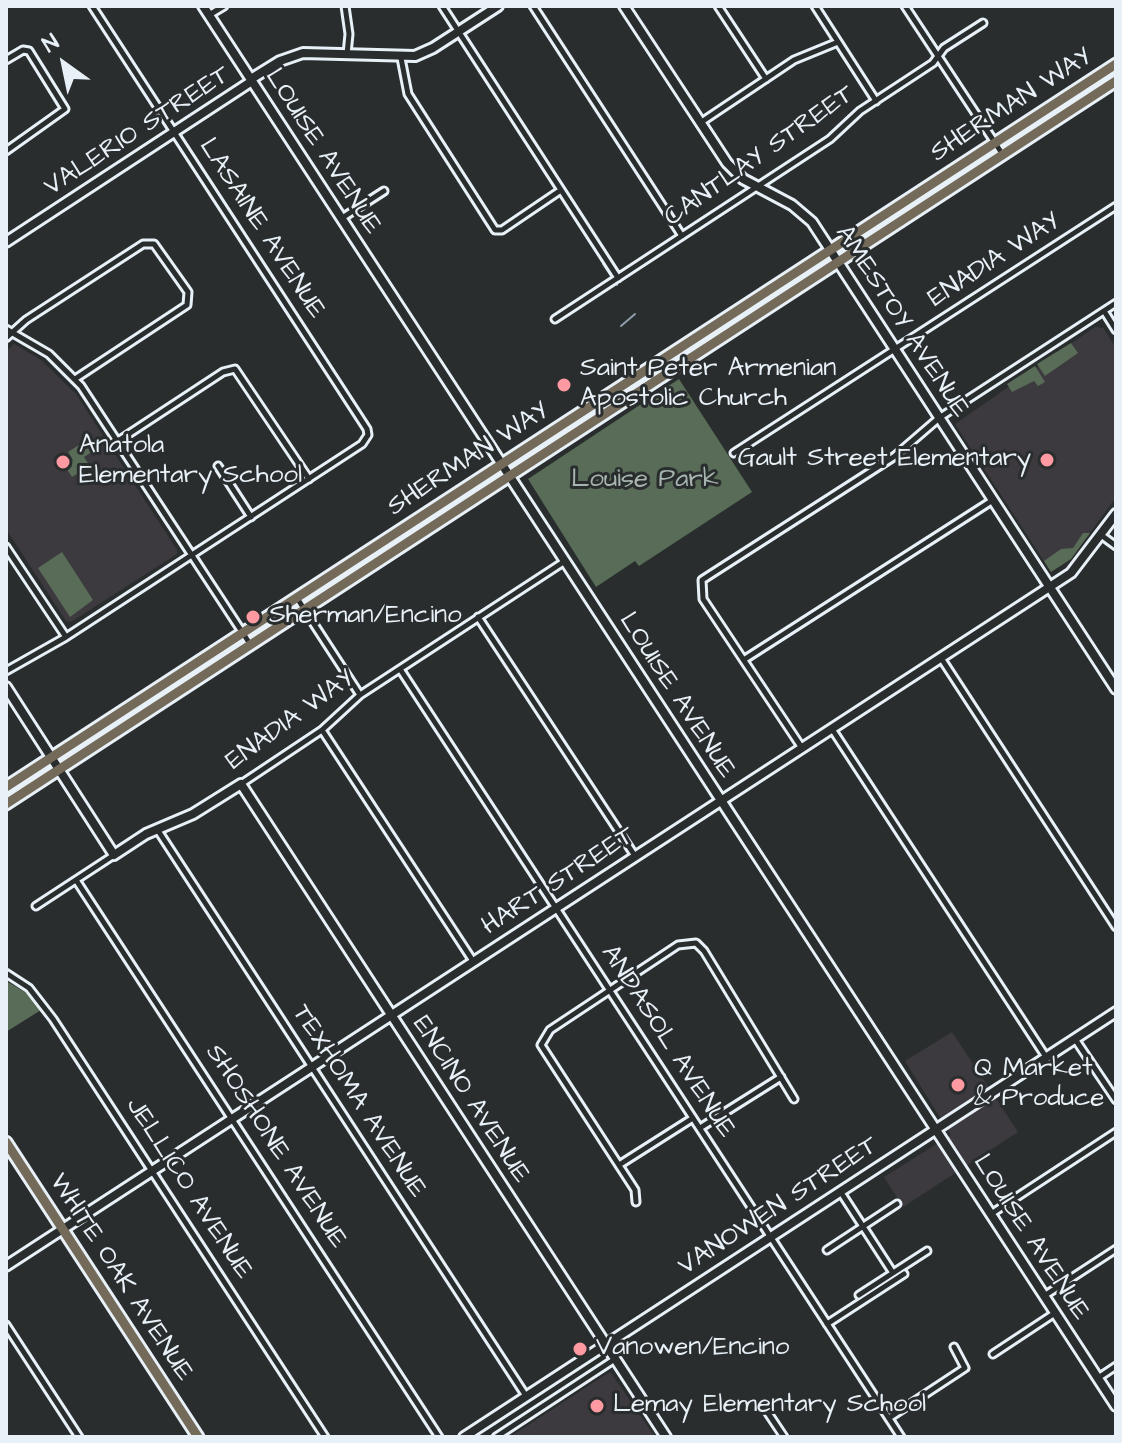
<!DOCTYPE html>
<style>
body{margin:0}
#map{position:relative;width:1122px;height:1443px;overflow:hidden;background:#2a2d2e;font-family:"Architects Daughter",sans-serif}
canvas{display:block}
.frame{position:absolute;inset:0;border:8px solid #e8f1f8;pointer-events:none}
.north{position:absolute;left:24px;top:24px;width:80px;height:80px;-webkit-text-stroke:6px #2a2d2e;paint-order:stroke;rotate:327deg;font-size:22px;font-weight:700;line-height:32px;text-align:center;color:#e8f1f8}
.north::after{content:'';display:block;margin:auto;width:28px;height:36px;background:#e8f1f8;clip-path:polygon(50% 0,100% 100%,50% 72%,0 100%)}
</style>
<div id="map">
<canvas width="1122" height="1443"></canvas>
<div class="frame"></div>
<div class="north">N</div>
</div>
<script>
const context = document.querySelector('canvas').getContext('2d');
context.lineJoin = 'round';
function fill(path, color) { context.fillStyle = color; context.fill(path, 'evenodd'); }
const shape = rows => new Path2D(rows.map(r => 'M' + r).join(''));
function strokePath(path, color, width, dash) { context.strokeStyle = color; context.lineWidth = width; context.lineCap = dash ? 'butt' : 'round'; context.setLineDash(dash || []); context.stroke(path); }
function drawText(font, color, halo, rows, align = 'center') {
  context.font = font + ' "Architects Daughter",sans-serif'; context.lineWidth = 6; context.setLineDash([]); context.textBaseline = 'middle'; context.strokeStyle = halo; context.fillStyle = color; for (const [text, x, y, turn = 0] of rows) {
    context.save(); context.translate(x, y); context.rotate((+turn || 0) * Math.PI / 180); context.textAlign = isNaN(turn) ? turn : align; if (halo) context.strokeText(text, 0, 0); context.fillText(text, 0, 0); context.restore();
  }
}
const built = shape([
 [1095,327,1103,328,1116,348,1116,497,1071,559,1051,572,955,424],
 [14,344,41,360,76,394,177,550,177,554,71,622,66,621,6,529,6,352],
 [952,1032,1018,1132,903,1207,884,1177,951,1135,905,1061],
 [611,1373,655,1437,510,1437,608,1373]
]);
const green = shape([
 [1071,343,1078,353,1045,376,1037,364],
 [1035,366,1045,382,1038,386,1034,381,1012,392,1007,384],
 [679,379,752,492,639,566,635,561,596,587,528,479],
 [85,441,92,452,84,457,90,466,72,477,64,465,73,460,68,452],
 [1083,533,1090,533,1071,559,1051,572,1044,561,1061,549,1073,548],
 [62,552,93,600,70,617,38,568],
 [6,981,25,992,41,1010,6,1032]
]);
const stream = shape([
 [603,264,617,285],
 [621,326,635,314]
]);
const street = shape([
 [345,6,349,34,347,54],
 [442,6,618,278],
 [533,6,682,236],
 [718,6,766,79],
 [815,6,876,101],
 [905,6,1003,155],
 [209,15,224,6],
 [401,58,408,94,495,230,502,230,561,190],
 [6,60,23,50,29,51,65,109,6,151],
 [700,123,794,60,838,42],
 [342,218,384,191],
 [1104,311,1116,330],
 [555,319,830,139,860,111,933,63,944,48,983,23],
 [6,329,49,354,81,386,250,644],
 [6,338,26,320,143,244,154,244,188,292,187,305,75,379],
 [118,441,223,372,235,369,309,479],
 [734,453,1116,206],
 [218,466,251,517],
 [1101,535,1116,546],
 [6,547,66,637],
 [297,598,360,695],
 [478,617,635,856],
 [941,658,1116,927],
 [745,659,993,500],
 [400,669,901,1437],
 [6,671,66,637,362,444,368,435,367,429,92,6],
 [832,729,1046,1057],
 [322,730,473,961],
 [802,748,703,599,702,580,895,456,939,418,1116,303],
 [241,784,322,730,360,695,565,561],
 [157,829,526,1396],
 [76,880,439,1437],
 [36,906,114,855],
 [6,973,29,988,53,1019,325,1437],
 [1075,1039,1116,1100],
 [700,1128,781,1077],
 [619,1165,693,1118],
 [840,1191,893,1273],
 [636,1202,635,1190,541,1045,550,1030,678,945,696,943,704,951,794,1099],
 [991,1214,1116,1132],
 [827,1250,897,1204],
 [859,1295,927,1251],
 [1044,1296,1116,1249],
 [827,1324,904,1274],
 [6,1325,79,1437],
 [993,1354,1055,1313],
 [1098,1378,1116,1366],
 [766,1410,784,1437],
 [889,1418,965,1368,954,1347],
 [496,1437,615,1359]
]);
const secondary = shape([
 [203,6,1116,1406],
 [624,6,727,163,743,179,792,205,812,222,1116,689],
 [251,79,280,61,303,53,415,56,433,48,498,6],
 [6,242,252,81],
 [6,687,114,855,146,834,193,814,241,784,666,1437],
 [6,1266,1071,573,1116,514],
 [464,1437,1116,1012]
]);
const primary = shape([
 [6,787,1116,64],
 [6,804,1116,81],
 [6,1142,198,1437]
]);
const markers = [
 [564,385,8,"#ff9aa2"],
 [1047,460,8,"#ff9aa2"],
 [63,462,8,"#ff9aa2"],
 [253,617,8,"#ff9aa2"],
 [958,1085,8,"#ff9aa2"],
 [580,1349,8,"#ff9aa2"],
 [597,1406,8,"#ff9aa2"]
];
const streetNames = [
 ["SHERMAN WAY",1012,106,-33],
 ["VALERIO STREET",138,132,-33],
 ["LOUISE AVENUE",322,152,57],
 ["CANTLAY STREET",760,157,-35],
 ["LASAINE AVENUE",261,229,57],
 ["ENADIA WAY",995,261,-33],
 ["AMESTOY AVENUE",901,322,57],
 ["SHERMAN WAY",469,460,-33],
 ["LOUISE AVENUE",676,696,57],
 ["ENADIA WAY",291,721,-36],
 ["HART STREET",559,882,-33],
 ["ANDASOL AVENUE",667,1042,57],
 ["ENCINO AVENUE",470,1100,57],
 ["TEXHOMA AVENUE",358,1102,57],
 ["SHOSHONE AVENUE",275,1147,57],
 ["JELLICO AVENUE",188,1189,57],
 ["VANOWEN STREET",779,1207,-33],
 ["LOUISE AVENUE",1030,1238,57],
 ["WHITE OAK AVENUE",120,1278,57]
];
const poiNames = [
 ["Saint Peter Armenian",580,370],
 ["Apostolic Church",580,400],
 ["Anatola",79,447],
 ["Elementary School",79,477],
 ["Gault Street Elementary",1031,460,"right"],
 ["Sherman/Encino",269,617],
 ["Q Market",974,1070],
 ["& Produce",974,1100],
 ["Vanowen/Encino",596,1349],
 ["Lemay Elementary School",613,1406]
];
const parkNames = [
 ["Louise Park",645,481]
];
fill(built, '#3c3a3e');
fill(green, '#586c57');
strokePath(stream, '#8f9eaa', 2);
strokePath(street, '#e8f1f8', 11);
strokePath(secondary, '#e8f1f8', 14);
strokePath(primary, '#e8f1f8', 15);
strokePath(street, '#2a2d2e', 5);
strokePath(secondary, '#2a2d2e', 8);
strokePath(primary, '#746a5a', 9);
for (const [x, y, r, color] of markers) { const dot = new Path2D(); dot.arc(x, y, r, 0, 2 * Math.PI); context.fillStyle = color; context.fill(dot); strokePath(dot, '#2a2d2e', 3); }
drawText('26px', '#e8f1f8', '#2a2d2e', streetNames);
drawText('26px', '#e8f1f8', '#2a2d2e', poiNames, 'left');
drawText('26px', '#a7b5b0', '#2a2d2e', parkNames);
</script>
